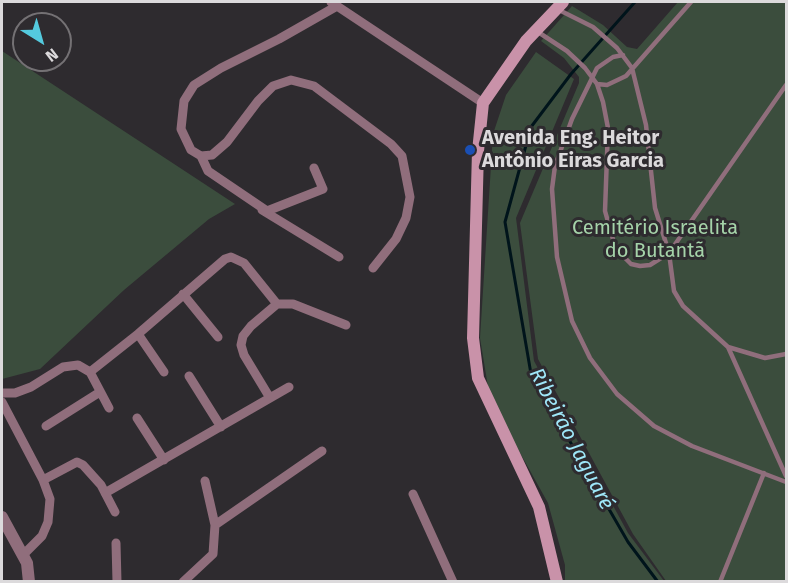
<!DOCTYPE html>
<meta charset="utf-8">
<style>
body{margin:0}
#map{position:relative;width:788px;height:583px;overflow:hidden;background:#2e2b2f;font-family:"Fira Sans",sans-serif}
canvas{display:block}
.frame{position:absolute;inset:0;border:3px solid #dcdadc;pointer-events:none}
.north{position:absolute;left:12px;top:12px;width:60px;height:60px;box-sizing:border-box;background:#2e2b2f;border:2px solid #747174;border-radius:50%;rotate:143deg;font-size:16px;font-weight:700;line-height:24px;text-align:center;color:#dcdadc}
.north::after{content:'';display:block;margin:auto;width:21px;height:27px;background:#54cade;clip-path:polygon(50% 0,100% 100%,50% 72%,0 100%)}
</style>
<div id="map">
<canvas width="788" height="583"></canvas>
<div class="frame"></div>
<div class="north">N</div>
</div>
<script>
const context = document.querySelector('canvas').getContext('2d');
context.lineJoin = 'round';
function fill(path, color) { context.fillStyle = color; context.fill(path, 'evenodd'); }
const shape = rows => new Path2D(rows.map(r => 'M' + r).join(''));
function strokePath(path, color, width, dash) { context.strokeStyle = color; context.lineWidth = width; context.lineCap = dash ? 'butt' : 'round'; context.setLineDash(dash || []); context.stroke(path); }
function drawText(font, color, halo, rows, align = 'center') {
  context.font = font + ' "Fira Sans",sans-serif'; context.lineWidth = 6; context.setLineDash([]); context.textBaseline = 'middle'; context.strokeStyle = halo; context.fillStyle = color; for (const [text, x, y, turn = 0] of rows) {
    context.save(); context.translate(x, y); context.rotate((+turn || 0) * Math.PI / 180); context.textAlign = isNaN(turn) ? turn : align; if (halo) context.strokeText(text, 0, 0); context.fillText(text, 0, 0); context.restore();
  }
}
const green = shape([
 [678,2,786,2,786,581,666,581,633,534,538,359,520,223,579,83,579,77,564,58,541,41,572,6,603,25,627,47,637,49],
 [2,51,235,204,209,219,124,290,40,369,2,379],
 [536,52,574,79,516,218,534,361,628,533,664,581,565,581,565,565,548,503,490,399,480,338,493,134,506,95]
]);
const stream = shape([
 [635,2,571,74,531,127,505,222,531,374,628,542,658,582]
]);
const service = shape([
 [559,10,593,27,617,48,632,68,646,125,655,208,669,253,674,291,683,306,728,347,765,358,786,354],
 [538,32,567,51,585,68,597,84,603,102,608,128,605,211,614,243,620,253,631,264,640,266,650,265,669,253,786,85],
 [623,55,613,57,597,68,572,119,555,166,552,189,557,257,572,321,590,358,617,394,654,426,692,446,786,482],
 [597,84,607,85,626,76,691,2],
 [728,347,786,476],
 [720,582,764,473]
]);
const minor = shape([
 [331,2,483,103],
 [337,6,279,39,221,68,194,85,184,101,181,129,191,150,201,156,212,155,227,142,258,101,273,86,291,80,314,86,391,144,402,156,410,197,406,218,396,239,373,268],
 [201,156,208,171,267,211,323,189,314,168],
 [262,210,339,257],
 [183,294,218,337],
 [138,334,164,372],
 [90,372,138,334,225,259,231,257,244,263,277,304],
 [189,376,221,427],
 [2,393,15,393,31,387,63,367,78,365,90,372,109,408],
 [270,398,244,355,241,345,243,336,251,326,277,304,293,304,346,325],
 [2,402,43,480,50,499,48,522,42,536,23,555],
 [137,418,164,460],
 [46,426,100,392],
 [43,480,77,462,83,465,101,485,115,512],
 [105,493,289,387],
 [413,494,453,582],
 [215,525,322,451],
 [116,543,117,582],
 [183,582,213,554,215,525,205,481]
]);
const tertiary = shape([
 [2,517,27,563,29,582]
]);
const secondary = shape([
 [557,582,539,507,478,378,473,338,478,151,483,103,526,41,563,2]
]);
const markers = [
 [470,150,6,"#1a4fb4"]
];
const poiNames = [
 ["Avenida Eng. Heitor",482,138],
 ["Antônio Eiras Garcia",482,161]
];
const parkNames = [
 ["Cemitério Israelita",655,228],
 ["do Butantã",655,251]
];
const waterNames = [
 ["Ribeirão Jaguaré",571,439,62]
];
fill(green, '#3b4d3d');
strokePath(stream, '#00141b', 3);
strokePath(service, '#906e7c', 4.5);
strokePath(minor, '#906e7c', 9);
strokePath(tertiary, '#906e7c', 12);
strokePath(secondary, '#c992a9', 12);
for (const [x, y, r, color] of markers) { const dot = new Path2D(); dot.arc(x, y, r, 0, 2 * Math.PI); context.fillStyle = color; context.fill(dot); strokePath(dot, '#2e2b2f', 2); }
drawText('bold 20px', '#dcdadc', '#2e2b2f', poiNames, 'left');
drawText('20px', '#a5d3a9', '#2e2b2f', parkNames);
drawText('italic 21px', '#9fe7f9', '#2e2b2f', waterNames);
</script>
